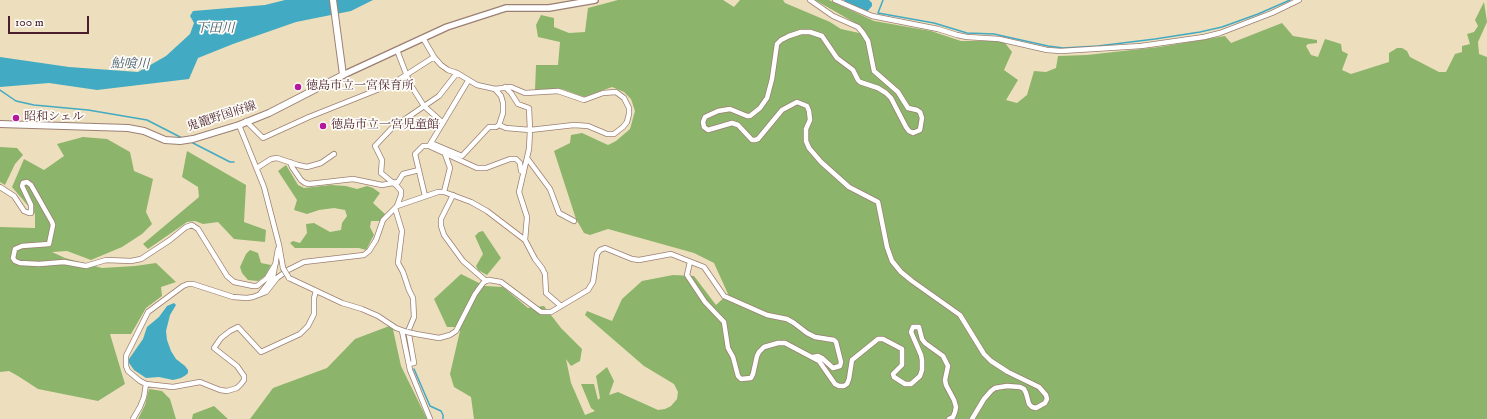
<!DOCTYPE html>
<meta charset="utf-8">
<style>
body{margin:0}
#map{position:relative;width:1487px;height:419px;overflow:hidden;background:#eddfbd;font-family:"IM FELL DW Pica",serif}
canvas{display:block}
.scale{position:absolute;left:8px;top:16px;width:81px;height:18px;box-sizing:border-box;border:2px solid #4a1f2b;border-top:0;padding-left:5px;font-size:12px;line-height:14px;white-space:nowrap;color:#4a1f2b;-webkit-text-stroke:3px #fdfcf7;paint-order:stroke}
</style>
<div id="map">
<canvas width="1487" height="419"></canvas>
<div class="scale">100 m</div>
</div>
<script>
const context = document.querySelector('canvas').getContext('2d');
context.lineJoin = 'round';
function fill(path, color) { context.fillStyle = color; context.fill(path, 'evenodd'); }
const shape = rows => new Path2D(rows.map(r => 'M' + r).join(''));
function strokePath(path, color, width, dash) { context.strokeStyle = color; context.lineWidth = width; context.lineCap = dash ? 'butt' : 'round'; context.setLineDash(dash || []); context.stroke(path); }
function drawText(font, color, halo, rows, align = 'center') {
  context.font = font + ' "IM FELL DW Pica","Noto Serif JP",serif'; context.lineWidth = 3.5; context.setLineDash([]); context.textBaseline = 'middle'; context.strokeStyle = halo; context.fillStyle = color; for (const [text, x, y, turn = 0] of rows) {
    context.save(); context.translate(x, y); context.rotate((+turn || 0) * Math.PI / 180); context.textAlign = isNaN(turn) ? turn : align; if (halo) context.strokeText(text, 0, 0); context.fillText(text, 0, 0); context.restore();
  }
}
const forest = shape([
 [618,0,723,0,734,7,740,0,783,0,785,3,830,22,841,29,859,33,864,30,857,24,815,0,829,0,874,21,931,31,961,41,999,41,1005,43,1012,52,1004,70,1018,80,1006,100,1017,103,1027,95,1034,71,1046,72,1056,68,1058,56,1087,55,1159,47,1225,36,1231,43,1282,23,1293,36,1317,40,1317,43,1308,44,1306,46,1311,55,1318,57,1325,39,1341,44,1342,51,1348,54,1342,70,1351,74,1389,62,1389,53,1397,48,1402,48,1407,51,1410,57,1439,72,1446,72,1455,54,1462,52,1462,46,1470,44,1467,34,1474,32,1478,26,1475,20,1484,2,1487,22,1478,42,1479,54,1487,57,1487,419,474,419,471,397,454,387,450,374,460,331,455,327,447,327,434,299,461,274,485,286,503,287,528,308,544,306,561,328,582,349,580,361,571,366,566,359,571,383,585,415,595,411,591,408,581,384,594,384,598,400,600,398,596,376,607,367,614,381,609,395,618,392,658,410,665,409,671,406,677,399,678,392,674,384,644,366,585,315,587,311,612,321,622,299,642,281,673,275,694,276,716,305,728,294,714,263,694,253,608,229,590,235,584,233,576,219,554,151,570,143,571,135,582,133,608,145,616,141,630,129,635,111,631,99,624,92,612,87,584,97,562,89,535,90,536,65,558,65,560,42,538,37,536,25,541,15,554,18,554,27,569,33,585,32,588,8],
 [83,137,107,139,130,152,134,171,153,179,146,212,152,224,142,234,122,247,91,260,67,251,52,252,65,258,102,268,135,266,156,263,176,282,161,287,162,296,146,308,131,334,110,334,125,384,98,401,38,389,18,376,9,371,0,372,0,227,35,228,35,214,12,187,24,159,44,170,64,156,57,144],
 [0,147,17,148,23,155,15,164,5,185,0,182],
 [187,151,246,185,244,222,266,230,265,242,234,239,218,222,203,224,195,221,187,222,148,249,143,244,199,197,198,187,182,177],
 [286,165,298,185,304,188,331,185,346,186,357,189,367,186,373,188,380,193,373,203,385,214,380,221,371,221,370,227,374,235,366,250,359,248,295,248,290,243,293,241,300,243,307,233,306,224,314,223,330,232,341,230,342,223,347,216,345,210,334,208,319,210,307,214,294,210,297,200,278,171],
 [483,231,501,258,487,275,478,270,476,266,483,254,475,236,479,232],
 [250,250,258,253,261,263,271,265,265,276,258,281,248,280,242,273,240,267,246,254],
 [392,325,401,366,427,419,250,419,273,388,327,368,355,339],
 [149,389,162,391,170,399,176,419,138,419,145,405],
 [214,406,228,419,192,419,193,414]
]);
const water = shape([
 [285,0,373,0,351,11,296,22,233,44,198,58,189,79,97,90,49,83,0,87,0,57,69,67,138,72,166,56,190,34,194,23,190,16,193,11,265,5],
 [844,0,869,0,872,3,872,6,867,12,845,3],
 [174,303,176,305,170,315,166,331,167,340,171,351,176,359,185,366,188,370,188,373,186,375,181,378,173,380,159,377,146,378,134,370,129,363,129,359,143,339,147,327,159,317,167,306]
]);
const stream = shape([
 [883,0,878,13,934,23,967,33,994,34,1048,46,1063,48,1098,46,1155,39,1200,32,1222,27,1258,14,1290,0],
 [0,90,16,101,34,105,88,110,147,120,182,138],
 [191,142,230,162,234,162],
 [414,369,430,406,441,411,443,415,443,419]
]);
const minor = shape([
 [810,0,833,16,858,27,863,33,868,41,874,71,898,92,908,108,917,110,920,112,922,118,920,130,913,133,909,131,906,127,891,98,886,93,878,88,860,82,858,80,853,70,837,58,822,36,810,32,801,32,789,36,781,40,777,44,772,79,767,98,760,108,750,116,747,116,730,109,718,111,705,117,703,122,704,127,708,130,732,123,738,125,752,140,755,140,758,139,782,110,797,102,807,106,809,111,810,120,806,129,806,141,809,148,821,162,849,187,878,202,887,247,892,261,901,272,912,281,960,315,984,354,991,361,1008,372,1039,387,1046,395,1047,399,1045,403,1036,408,1032,407,1029,404,1026,393,1024,389,1020,387,1007,386,995,388,991,391,984,399,972,419],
 [835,0,872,16,938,29,957,35,967,37,999,39,1047,50,1061,51,1141,46,1204,37,1220,33,1272,13,1299,0],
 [423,38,434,57,441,65,448,70,457,73,477,85,495,89,511,87,525,93,558,91,584,100,603,93,616,92,624,98,629,108,629,114,627,122,623,127,614,134,607,134,588,126,574,125,530,130,506,128,499,125],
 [397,50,410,84,424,106,443,123],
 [468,81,429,146,477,168,486,168,510,159,516,159,520,163,521,171,524,172],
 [505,87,511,93,518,104,529,108,530,130,529,149,519,192,527,217,525,240],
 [246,121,263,138,309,117,392,84,434,57],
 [239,125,264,187,279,245,283,268],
 [431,143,462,156,489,127,496,127,499,125,503,113,503,103,501,96,495,89],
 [527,158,550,189,559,213,574,221],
 [290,162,292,167,301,180,305,183,309,184,353,179,382,185,398,182,403,174,419,170],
 [257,168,271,159,277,158,298,165,307,167,321,163,334,154],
 [0,187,14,196,24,211,29,213,31,213,31,205,22,186,23,183,27,182,31,185,52,222,53,225,49,244,22,246,15,249,13,258,15,261,20,263,39,264,64,262,86,266,106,260,131,261,141,259,170,240,186,227,192,225,198,229,227,276,234,282,253,286,257,286,267,278,276,263],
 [444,192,450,168,445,154],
 [453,195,441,219,441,226,444,235,463,261,486,281],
 [425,196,415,154,423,146,429,146],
 [397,206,401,195,401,191,397,186,381,173,382,160,375,146,392,128,439,96,457,73],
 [395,208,402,231,398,263,403,272,409,290,413,298,414,317,409,329,409,335,414,363,409,364],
 [690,262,687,275,705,302,724,322,728,348,733,357,738,376,741,379,751,378,753,374,757,356,759,352,764,347,778,343,785,343,819,361,835,384,839,386,844,386,847,384,849,379,852,360,878,339,883,339,902,349,902,365,893,374,894,377,905,384,911,384,920,376,922,370,922,360,921,355,911,332,913,327,919,327,922,339,925,343,943,356,948,366,945,380,946,385,954,400,956,407,955,412,953,417,949,419],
 [289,278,342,303,362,309,378,316,396,328,407,332],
 [316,291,314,298,314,314,308,326,300,334,261,352,238,327,230,331,221,338,214,348,237,366,244,376,244,380,241,384,237,388,227,391,220,390,200,382,173,387,146,384,140,381,128,371,126,366,126,356,148,312,183,286,188,284,193,284,233,297,247,298,253,297,266,292,277,278,288,270,304,262,364,255,369,251,376,240,383,220,397,206,438,192,444,192,471,202,487,211,525,240,535,259,542,268,545,274,546,293,561,306],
 [260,294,273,277,278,249],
 [402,331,410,370,430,419],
 [416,334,439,338,450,335,456,331,475,294,483,283,486,281,489,280,501,282,541,312,551,312,588,290,593,282,597,254,600,250,605,248,632,259,639,260,671,254,704,267,724,296,767,315,787,319,794,323,807,333,815,337,834,340,836,342,841,362,840,366,833,368,822,358,818,356,813,357],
 [133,419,140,407,144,397,146,384]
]);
const tertiary = shape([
 [343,75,447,27,506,8,549,8,595,0]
]);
const secondary = shape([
 [0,124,128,128,144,131,165,140,180,141,193,139,239,125,269,113,343,75,333,0]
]);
const minorBridge = shape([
 [283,268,289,278],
 [407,332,416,334]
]);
const markers = [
 [298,87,4,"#b5179e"],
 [16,118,4,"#b5179e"],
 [323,126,4,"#b5179e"]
];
const poiNames = [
 ["徳島市立一宮保育所",306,87],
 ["昭和シェル",24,118],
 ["徳島市立一宮児童館",331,126]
];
const streetNames = [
 ["鬼籠野国府線",222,117,-18]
];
const waterNames = [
 ["下田川",215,29],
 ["鮎喰川",130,65,1]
];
fill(forest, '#8cb46b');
fill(water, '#42aac2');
strokePath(stream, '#42aac2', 1.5);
strokePath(minor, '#9c7f74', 6);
strokePath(tertiary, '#9c7f74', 8);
strokePath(secondary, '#9c7f74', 8);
strokePath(minor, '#fff', 4.5);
strokePath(tertiary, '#fff', 5.5);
strokePath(secondary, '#fff', 6);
strokePath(minorBridge, '#9c7f74', 6, []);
strokePath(minorBridge, '#fff', 4.5);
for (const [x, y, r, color] of markers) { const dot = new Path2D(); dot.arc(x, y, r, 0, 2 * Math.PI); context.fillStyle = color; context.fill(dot); strokePath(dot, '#fdfcf7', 1.5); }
drawText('12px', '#4a1f2b', '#fdfcf7', poiNames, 'left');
drawText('12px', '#4a1f2b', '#fdfcf7', streetNames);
drawText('italic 13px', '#465e6f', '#fdfcf7', waterNames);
</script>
